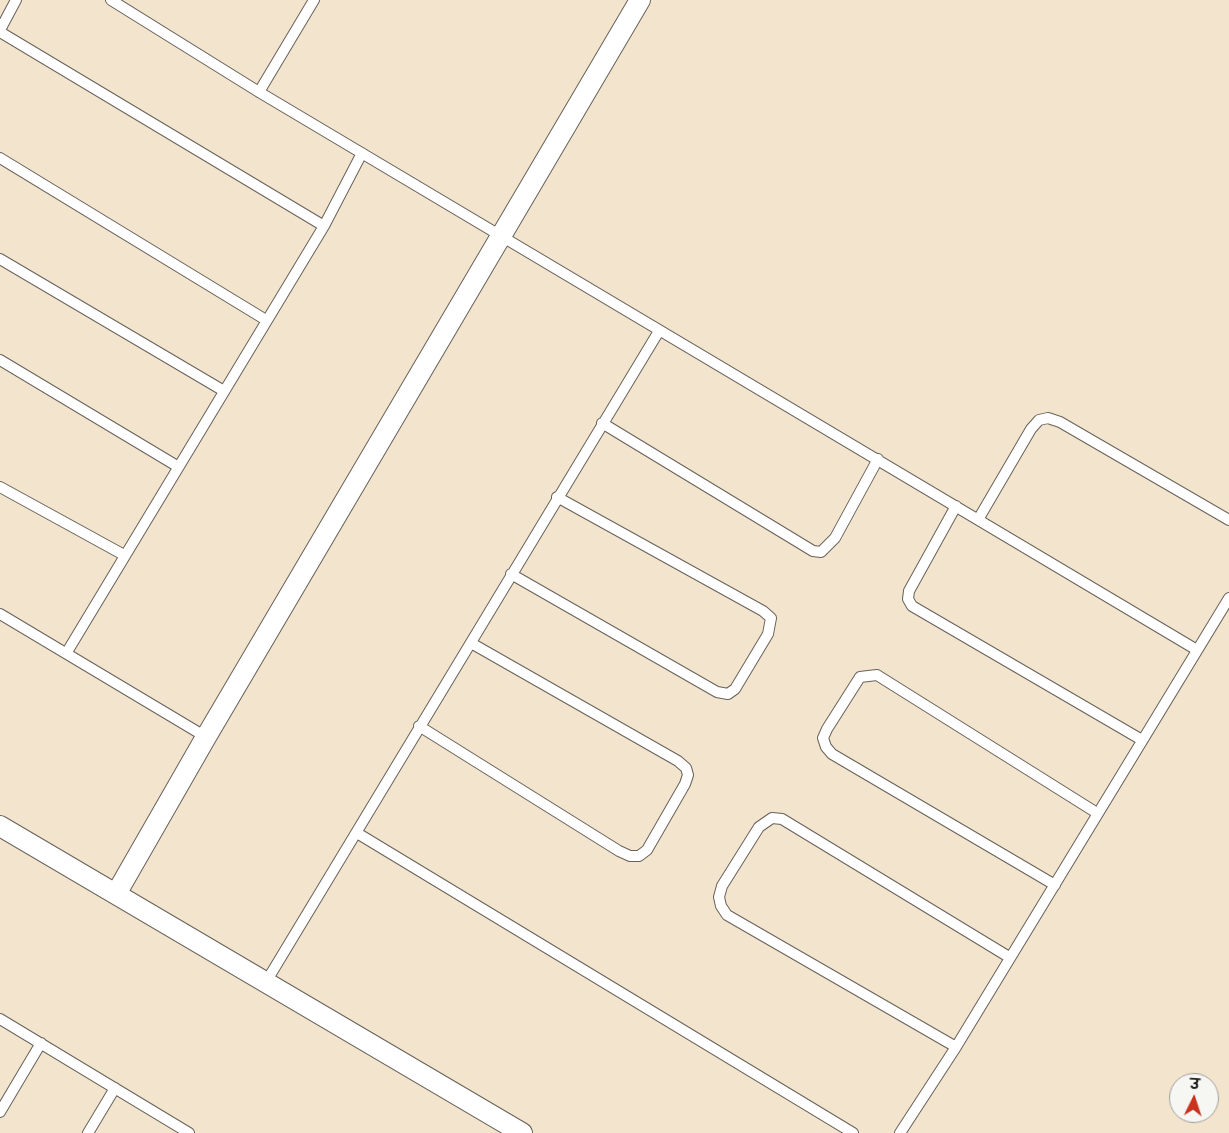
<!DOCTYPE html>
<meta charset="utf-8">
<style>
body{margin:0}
#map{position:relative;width:1229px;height:1133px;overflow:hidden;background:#f3e4cd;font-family:"Patrick Hand","Playpen Sans Deva",sans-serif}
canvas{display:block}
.north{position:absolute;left:1169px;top:1073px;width:50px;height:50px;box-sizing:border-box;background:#f6f6f2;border:1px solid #9f9f9c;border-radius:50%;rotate:4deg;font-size:14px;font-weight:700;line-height:20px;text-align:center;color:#1c1c1c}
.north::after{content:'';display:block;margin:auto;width:18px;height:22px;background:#c8321e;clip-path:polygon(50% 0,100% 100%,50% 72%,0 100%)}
</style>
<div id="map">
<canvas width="1229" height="1133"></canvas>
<div class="north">उ</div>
</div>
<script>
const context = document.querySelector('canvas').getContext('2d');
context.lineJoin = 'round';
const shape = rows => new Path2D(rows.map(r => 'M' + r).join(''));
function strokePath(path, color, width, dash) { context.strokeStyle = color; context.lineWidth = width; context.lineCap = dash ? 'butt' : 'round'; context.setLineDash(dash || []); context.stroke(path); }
const lane = shape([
 [111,0,259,92,1197,650],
 [0,30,16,0],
 [0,32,324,226],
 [259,92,314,0],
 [0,158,266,320],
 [0,259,224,391],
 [0,360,177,466],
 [602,423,813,551,821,552,835,538,878,459],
 [0,487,124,555],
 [956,506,909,591,908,599,912,606,1142,740],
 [979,518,1031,429,1039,420,1048,418,1060,422,1229,520],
 [511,574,717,692,728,694,735,689,768,634,771,618,763,611,557,497],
 [0,614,206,737],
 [67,652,324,226,362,153],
 [419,726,619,851,630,856,639,856,647,850,685,784,688,775,686,768,678,761,471,643],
 [357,833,853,1133],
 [1055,885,832,754,826,747,823,738,827,729,860,677,877,675,1097,813],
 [266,982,659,331],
 [0,1019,189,1133],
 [956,1047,727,915,721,906,719,897,722,886,759,827,772,818,782,819,1009,957],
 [0,1112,41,1043],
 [88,1133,115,1088],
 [900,1133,956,1047,1229,598]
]);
const street = shape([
 [0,826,522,1133],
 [116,894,206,737,640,0]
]);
strokePath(lane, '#67625a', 12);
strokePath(street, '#67625a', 22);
strokePath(lane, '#fff', 10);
strokePath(street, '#fff', 20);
</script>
